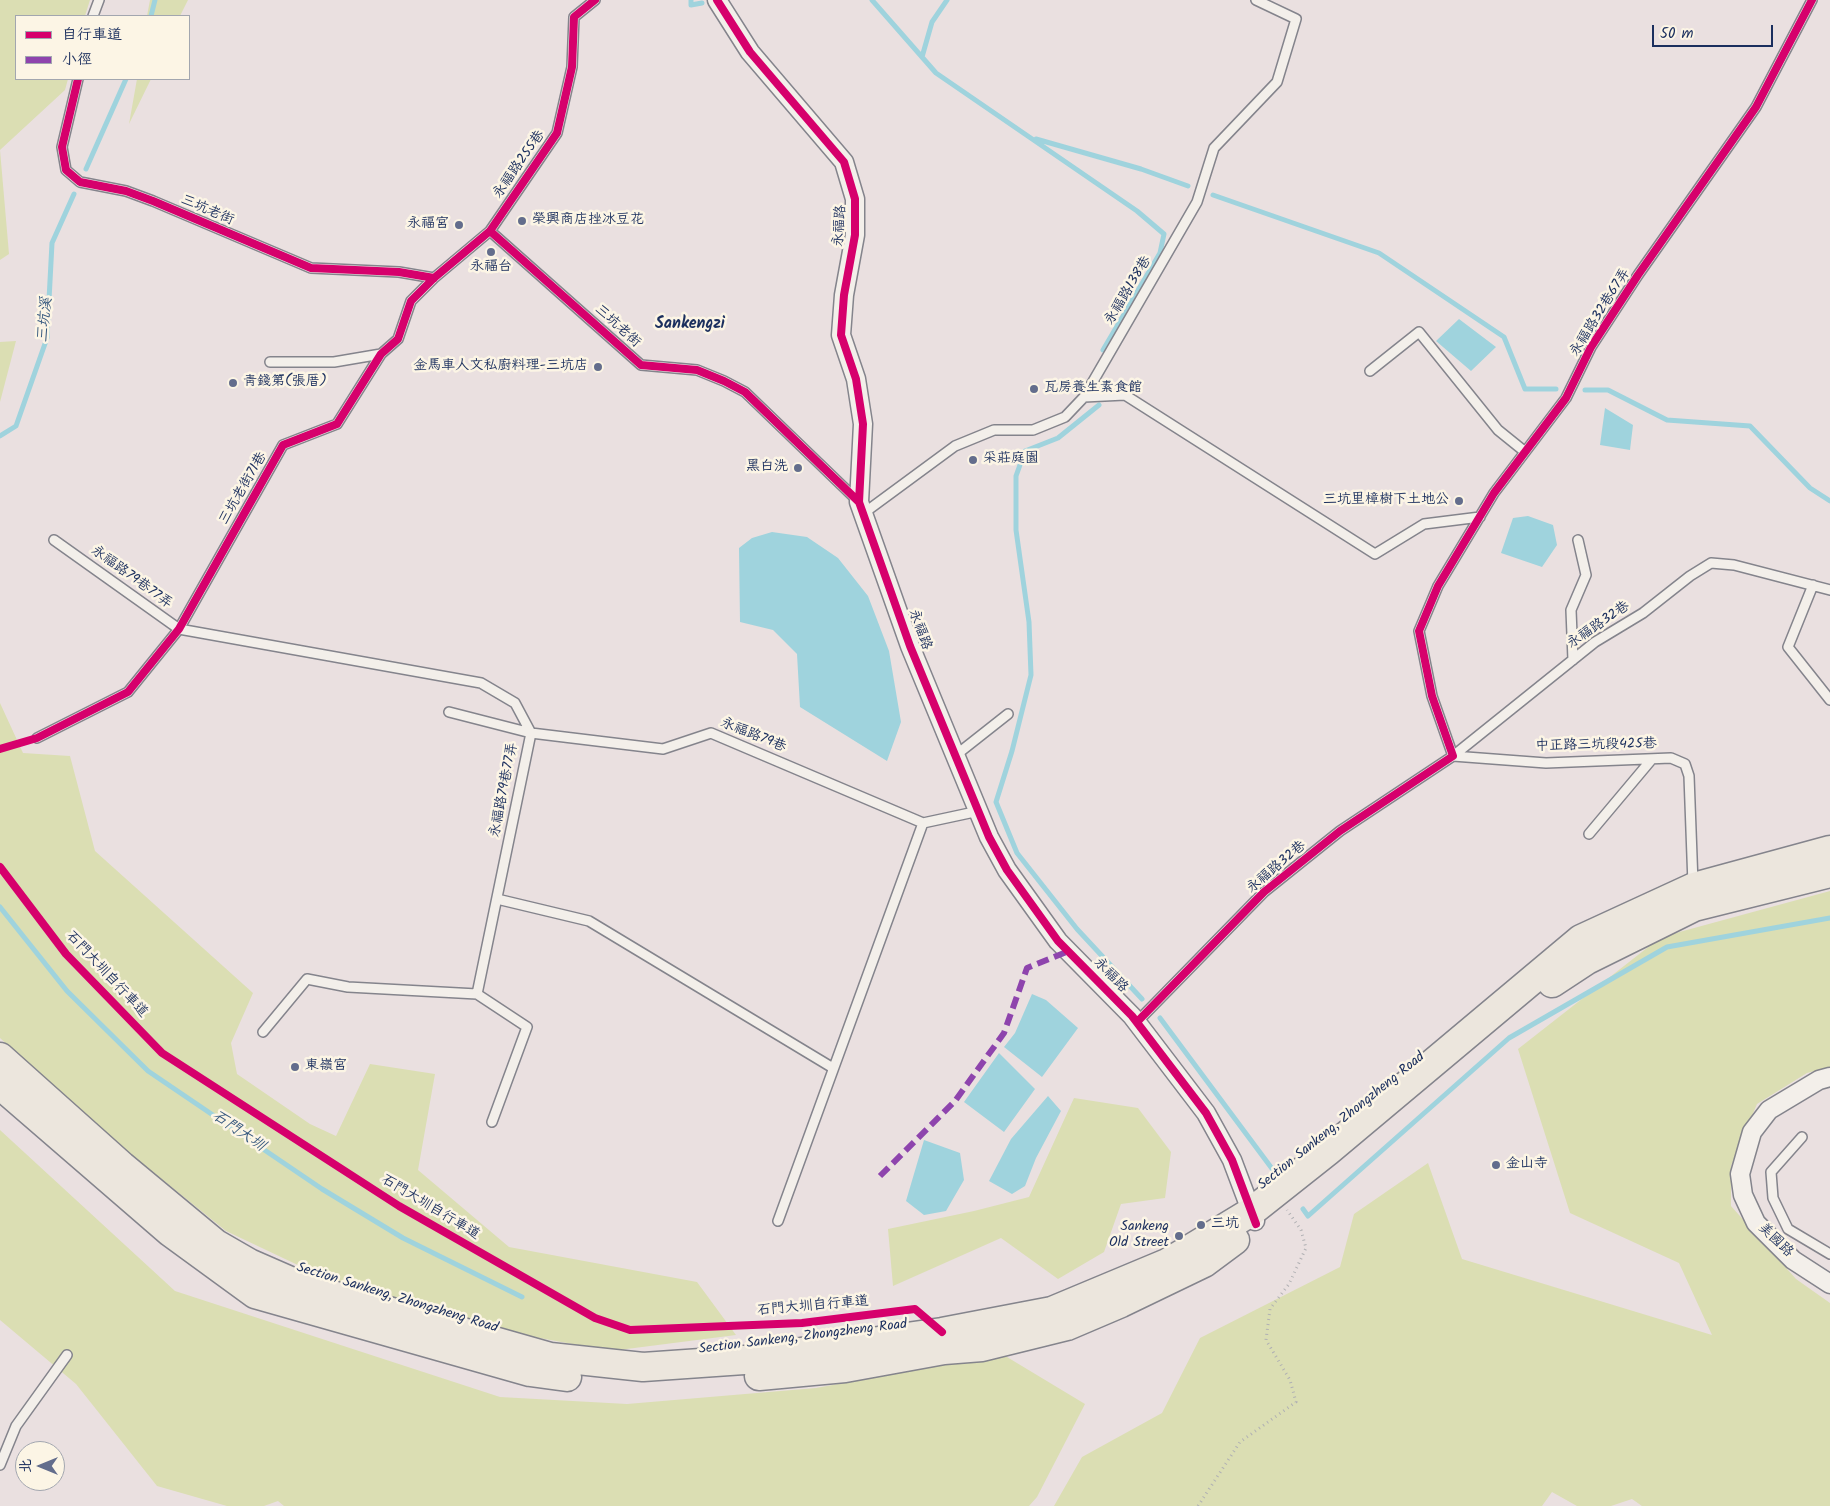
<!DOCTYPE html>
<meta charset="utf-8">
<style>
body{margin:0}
#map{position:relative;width:1830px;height:1506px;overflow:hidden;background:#eae0e0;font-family:Kalam,"LXGW WenKai TC",sans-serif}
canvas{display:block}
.legend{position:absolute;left:15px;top:15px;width:175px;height:65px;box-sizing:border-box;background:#fcf5e5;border:1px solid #a2a6af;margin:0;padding:6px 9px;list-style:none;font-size:15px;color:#1b2f5e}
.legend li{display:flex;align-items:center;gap:10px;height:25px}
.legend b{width:25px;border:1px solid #a2a6af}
.north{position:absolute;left:15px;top:1441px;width:50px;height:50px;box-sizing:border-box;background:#fcf5e5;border:1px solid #a2a6af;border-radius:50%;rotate:270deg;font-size:14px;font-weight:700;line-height:20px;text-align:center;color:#1b2f5e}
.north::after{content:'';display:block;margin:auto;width:18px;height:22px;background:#636d8c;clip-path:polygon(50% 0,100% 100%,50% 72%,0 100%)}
.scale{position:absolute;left:1652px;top:25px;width:121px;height:22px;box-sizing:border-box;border:2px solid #1b2f5e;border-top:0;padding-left:6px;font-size:15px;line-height:18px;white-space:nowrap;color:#1b2f5e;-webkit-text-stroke:4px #fcf5e5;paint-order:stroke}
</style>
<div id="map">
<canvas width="1830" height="1506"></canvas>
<ul class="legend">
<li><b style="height:6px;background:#d6006c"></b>自行車道</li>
<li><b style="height:6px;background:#8e44ad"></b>小徑</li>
</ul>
<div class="north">北</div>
<div class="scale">50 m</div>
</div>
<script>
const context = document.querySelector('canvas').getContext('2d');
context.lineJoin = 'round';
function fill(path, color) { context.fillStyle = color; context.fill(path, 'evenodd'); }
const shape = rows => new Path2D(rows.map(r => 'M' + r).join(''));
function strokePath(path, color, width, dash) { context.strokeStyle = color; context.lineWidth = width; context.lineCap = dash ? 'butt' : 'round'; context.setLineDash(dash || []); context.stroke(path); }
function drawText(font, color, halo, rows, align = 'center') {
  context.font = font + ' Kalam,"LXGW WenKai TC",sans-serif'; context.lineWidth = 5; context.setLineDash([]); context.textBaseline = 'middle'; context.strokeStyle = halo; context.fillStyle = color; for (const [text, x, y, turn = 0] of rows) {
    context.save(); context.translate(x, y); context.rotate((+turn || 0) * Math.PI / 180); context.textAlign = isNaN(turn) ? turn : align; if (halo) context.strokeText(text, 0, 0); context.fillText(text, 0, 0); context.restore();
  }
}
const green = shape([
 [0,0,90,0,85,16,16,16,16,79,68,79,65,90,0,150,9,254,0,260],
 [150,0,188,0,180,16,147,16],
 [137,79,151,79,129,124],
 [16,341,0,402,0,342],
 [0,703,23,753,70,756,95,851,253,993,231,1043,237,1074,310,1124,336,1136,370,1064,435,1074,418,1170,509,1247,697,1282,736,1335,611,1351,523,1335,359,1294,226,1231,102,1131,0,1038],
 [1830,891,1830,1067,1807,1073,1757,1104,1731,1166,1731,1206,1796,1279,1830,1303,1830,1506,1642,1506,1632,1499,1611,1506,1577,1506,1552,1492,1542,1506,1054,1506,1082,1457,1162,1413,1200,1338,1340,1267,1354,1214,1428,1163,1462,1259,1712,1335,1679,1263,1570,1213,1518,1049,1661,937],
 [1074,1098,1138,1108,1171,1152,1165,1198,1121,1204,1104,1252,1058,1279,1001,1238,893,1286,888,1229,974,1211,1029,1197],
 [0,1130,175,1291,500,1397,627,1404,816,1388,1002,1354,1085,1404,1037,1497,1029,1506,284,1506,278,1501,264,1506,227,1506,157,1486,76,1384,0,1320]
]);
const water = shape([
 [1459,319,1496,347,1471,371,1436,341],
 [1605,408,1633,425,1630,450,1600,445],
 [1528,516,1553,525,1557,545,1542,567,1501,553,1513,518],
 [772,532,807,537,838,558,868,596,889,651,901,722,887,761,800,707,797,654,773,630,740,622,739,548,752,538],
 [1032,994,1046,1000,1078,1028,1042,1077,1004,1047,1015,1033],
 [999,1053,1035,1089,1004,1132,964,1102],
 [1048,1096,1061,1111,1036,1158,1025,1186,1012,1194,989,1181,1011,1139],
 [924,1140,960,1153,964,1180,946,1211,924,1215,906,1201]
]);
const stream = shape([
 [691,0,691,5,702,3],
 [872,0,936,73,1137,211,1164,234,1160,253,1103,350],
 [151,16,155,0],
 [922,57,932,22,947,0],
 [1036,139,1141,169,1188,186],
 [86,169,126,79],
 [1213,195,1379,253,1504,337,1525,389,1556,389],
 [1585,390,1608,390,1667,420,1750,426,1810,488,1830,501],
 [1099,405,1058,438,1025,451,1016,476,1016,530,1029,622,1031,675,1012,751,996,802,1017,853,1077,929,1142,999],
 [0,436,16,426,47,338,52,243,74,194],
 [0,907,67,991,148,1071,322,1189,403,1238,522,1297],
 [1160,1018,1276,1174],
 [1303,1209,1308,1216,1509,1038,1667,947,1830,918]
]);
const path = shape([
 [1198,1506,1240,1442,1296,1402,1290,1380,1266,1340,1270,1309,1289,1284,1306,1248,1301,1230,1287,1210]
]);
const service = shape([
 [93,16,99,0],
 [78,79,62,147,66,170,80,182,126,191,153,201,311,268,399,272,434,278],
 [490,231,641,365,697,370,724,381,745,392,859,502],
 [270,362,334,362,381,354],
 [1370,371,1419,332,1498,430,1524,451],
 [1084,397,1125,395,1375,554,1424,524,1480,517],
 [864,513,955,446,994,430,1033,430,1065,417,1084,397,1197,202,1214,148,1277,82,1296,19,1256,0],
 [54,540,179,629,481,683,515,703,531,733,477,994,348,987,307,979,263,1032],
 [1813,585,1788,647,1830,700],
 [1573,660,1571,610,1586,575,1578,540],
 [449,712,531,733,663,749,711,733,923,823,979,811],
 [37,738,128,692,179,629,283,445,337,424,381,354,398,339,411,301,434,278,490,231,557,133,572,67,574,17,595,0],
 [956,755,1008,714],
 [1453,756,1432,696,1419,631,1438,586,1494,493,1566,398,1591,347,1638,275,1756,107,1812,0],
 [1453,756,1546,763,1671,758,1685,764,1689,776,1693,884],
 [1589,834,1652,759],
 [497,899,589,921,833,1068],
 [477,994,527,1027,492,1122],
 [1137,1022,1264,892,1340,831,1453,756,1595,642,1643,613,1690,576,1711,563,1734,565,1830,590],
 [1802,1137,1771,1172,1773,1198,1788,1229,1830,1254],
 [778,1221,923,823],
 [0,1465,16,1426,67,1355]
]);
const minor = shape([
 [717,0,750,52,844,162,855,199,855,235,844,295,841,335,856,379,863,424,859,502,910,646,989,837,1007,870,1058,941,1132,1016,1206,1113,1232,1160,1255,1221],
 [1830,1077,1819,1080,1769,1110,1752,1132,1740,1174,1743,1195,1756,1223,1793,1260,1830,1284]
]);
const primary = shape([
 [1552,983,1587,960,1694,907,1830,873],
 [0,1057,122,1166,216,1244,249,1263,304,1287,550,1357,643,1367,744,1360,942,1332,1052,1311,1167,1263,1251,1212,1328,1151,1581,939,1694,887,1830,850],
 [0,1085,170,1232,255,1294,530,1372,567,1377],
 [759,1376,845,1368,944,1350,982,1347,1067,1326,1121,1303,1204,1263,1235,1240]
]);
const quiet = shape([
 [880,1176,955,1101,1004,1033,1027,968,1069,951]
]);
const cycleway = shape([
 [717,0,750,52,844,162,855,199,855,235,844,295,841,335,856,379,863,424,859,502,910,646,989,837,1007,870,1058,941,1132,1016,1206,1113,1232,1160,1256,1224],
 [78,79,62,147,66,170,80,182,126,191,153,201,311,268,399,272,434,278],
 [490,231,641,365,697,370,724,381,745,392,859,502],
 [0,749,37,738,128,692,179,629,283,445,337,424,381,354,398,339,411,301,434,278,490,231,557,133,572,67,574,17,595,0],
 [0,867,66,954,162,1053,399,1206,595,1318,630,1330,802,1323,915,1309,942,1332],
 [1137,1022,1264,892,1340,831,1453,756,1432,696,1419,631,1438,586,1494,493,1566,398,1591,347,1638,275,1756,107,1812,0]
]);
const markers = [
 [522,221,5,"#636d8c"],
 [459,225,5,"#636d8c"],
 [491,252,5,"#636d8c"],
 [598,367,5,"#636d8c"],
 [233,383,5,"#636d8c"],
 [1034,389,5,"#636d8c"],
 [973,460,5,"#636d8c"],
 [798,468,5,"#636d8c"],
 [1459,501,5,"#636d8c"],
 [295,1067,5,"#636d8c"],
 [1496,1165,5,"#636d8c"],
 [1201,1225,5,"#636d8c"],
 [1179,1236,5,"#636d8c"]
];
const streetNames = [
 ["永福路255巷",520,165,-55],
 ["三坑老街",207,211,23],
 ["永福路",841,226,-86],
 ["永福路138巷",1129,291,-59],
 ["永福路32巷67弄",1601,313,-58],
 ["三坑老街",617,327,42],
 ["三坑老街71巷",244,489,-60],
 ["永福路79巷77弄",131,578,36],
 ["永福路32巷",1599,626,-34],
 ["永福路",919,630,70],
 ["永福路79巷",753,736,22],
 ["中正路三坑段425巷",1596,746,-1],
 ["永福路79巷77弄",505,790,-79],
 ["永福路32巷",1277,868,-40],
 ["石門大圳自行車道",106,975,47],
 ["永福路",1110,976,46],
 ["Section Sankeng, Zhongzheng Road",1342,1122,-39],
 ["石門大圳自行車道",430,1208,31],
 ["美國路",1775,1241,44],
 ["Section Sankeng, Zhongzheng Road",397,1299,17],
 ["石門大圳自行車道",813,1307,-5],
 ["Section Sankeng, Zhongzheng Road",803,1338,-7]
];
const poiNames = [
 ["榮興商店挫冰豆花",532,221],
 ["永福宮",449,225,"right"],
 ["永福台",491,268,"center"],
 ["金馬車人文私廚料理-三坑店",588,367,"right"],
 ["青錢第(張厝)",243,383],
 ["瓦房養生素食館",1044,389],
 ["采莊庭園",983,460],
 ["黑白洗",788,468,"right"],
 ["三坑里樟樹下土地公",1449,501,"right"],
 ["東嶺宮",305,1067],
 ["金山寺",1506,1165],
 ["三坑",1211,1225],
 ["Sankeng",1169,1228,"right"],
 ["Old Street",1169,1244,"right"]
];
const waterNames = [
 ["三坑溪",46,320,-84],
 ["石門大圳",238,1132,34]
];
const quarterNames = [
 ["Sankengzi",690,325]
];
fill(green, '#dbdeb3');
fill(water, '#9fd3dd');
strokePath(stream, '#9fd3dd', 5);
strokePath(service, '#84848c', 12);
strokePath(minor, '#84848c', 21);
strokePath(primary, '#84848c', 31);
strokePath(path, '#b0b0b3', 3, [1, 4]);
strokePath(service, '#f3efea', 9);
strokePath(minor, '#f3efea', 18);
strokePath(primary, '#ece6dd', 28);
strokePath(quiet, '#8e44ad', 6, [12, 6]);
strokePath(cycleway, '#d6006c', 8);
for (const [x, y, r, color] of markers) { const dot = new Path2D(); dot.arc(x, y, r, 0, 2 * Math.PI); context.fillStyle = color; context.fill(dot); strokePath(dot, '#fcf5e5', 2); }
drawText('14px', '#1b2f5e', '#fcf5e5', streetNames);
drawText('14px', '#1b2f5e', '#fcf5e5', poiNames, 'left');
drawText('italic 15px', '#34577e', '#fcf5e5', waterNames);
drawText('bold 16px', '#1b2f5e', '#fcf5e5', quarterNames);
</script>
